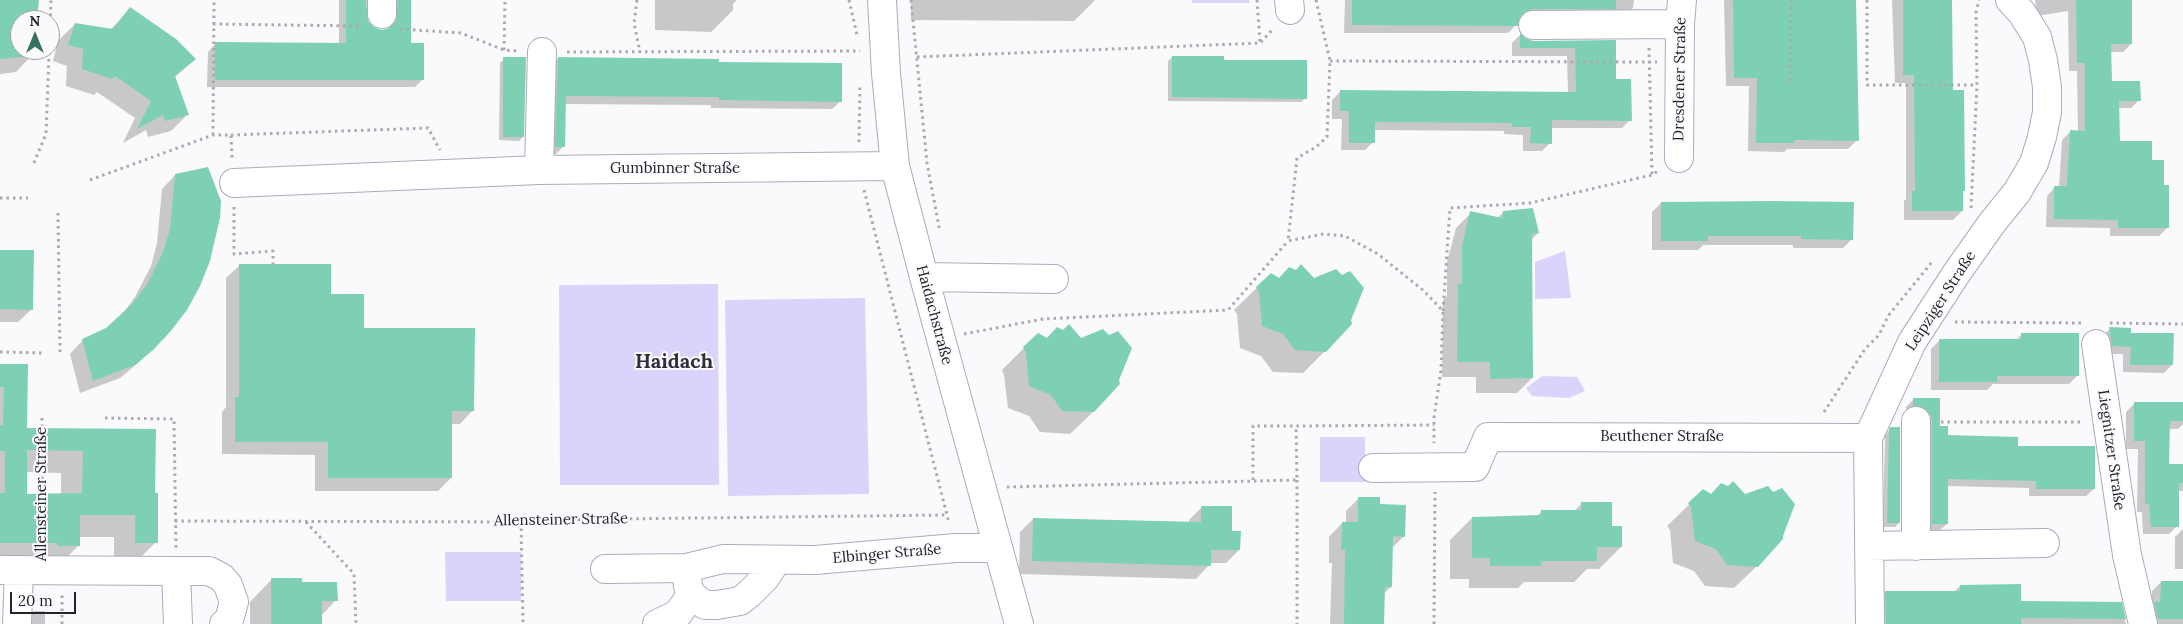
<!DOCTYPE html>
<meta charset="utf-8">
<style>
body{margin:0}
#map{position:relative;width:2183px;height:624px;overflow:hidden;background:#fafafd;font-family:Lora,serif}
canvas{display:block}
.north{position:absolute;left:10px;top:10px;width:50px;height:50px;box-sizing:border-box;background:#fafafd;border:1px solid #a4a4a8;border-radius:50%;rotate:0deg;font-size:14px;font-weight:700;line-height:20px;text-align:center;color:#242329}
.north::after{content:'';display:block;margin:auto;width:18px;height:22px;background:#35725e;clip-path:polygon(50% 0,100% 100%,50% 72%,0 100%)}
.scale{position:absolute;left:10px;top:592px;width:66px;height:22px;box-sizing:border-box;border:2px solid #242329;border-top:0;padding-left:6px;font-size:15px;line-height:18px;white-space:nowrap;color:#242329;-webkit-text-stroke:4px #fafafd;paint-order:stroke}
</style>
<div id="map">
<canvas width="2183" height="624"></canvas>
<div class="north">N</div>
<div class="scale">20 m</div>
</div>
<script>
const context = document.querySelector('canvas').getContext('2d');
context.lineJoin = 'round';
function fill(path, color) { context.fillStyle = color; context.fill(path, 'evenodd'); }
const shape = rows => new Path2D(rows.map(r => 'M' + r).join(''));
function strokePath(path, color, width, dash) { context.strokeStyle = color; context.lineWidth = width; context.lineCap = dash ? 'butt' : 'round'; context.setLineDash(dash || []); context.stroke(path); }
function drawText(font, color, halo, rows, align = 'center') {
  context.font = font + ' Lora,serif'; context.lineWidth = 4; context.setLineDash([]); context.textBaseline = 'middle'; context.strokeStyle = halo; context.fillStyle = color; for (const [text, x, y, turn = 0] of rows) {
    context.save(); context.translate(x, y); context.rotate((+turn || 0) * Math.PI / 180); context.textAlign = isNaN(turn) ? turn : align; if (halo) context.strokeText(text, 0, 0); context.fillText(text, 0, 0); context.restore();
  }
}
const green = shape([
 [1192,0,1249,0,1250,3,1192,3],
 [1565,251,1571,298,1535,299,1535,262],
 [718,284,719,485,560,485,559,285],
 [865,298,869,494,728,496,725,300],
 [1542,376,1577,377,1585,391,1569,398,1532,396,1526,388],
 [1320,437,1365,437,1365,482,1320,482],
 [445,552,521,552,521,601,446,601]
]);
const shadow = shape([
 [339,0,367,0,365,15,367,22,373,28,382,31,388,29,390,23,387,0,410,0,410,44,423,79,415,87,207,87,208,52,216,43,339,44],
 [655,0,737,0,733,4,733,10,711,32,655,30],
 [911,0,1095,0,1074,21,911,20],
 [1345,0,1634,0,1633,8,1626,16,1524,17,1518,18,1516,25,1508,33,1344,33],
 [1724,0,1855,0,1857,140,1848,149,1787,149,1784,152,1748,151,1749,86,1726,86],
 [1892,0,1951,0,1951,91,1964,190,1961,193,1962,211,1953,220,1904,220,1904,201,1906,199,1906,83,1895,83],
 [2035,0,2128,0,2131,44,2123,52,2110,52,2111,83,2139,100,2131,108,2118,108,2119,143,2151,161,2163,186,2168,227,2159,236,2110,236,2110,228,2046,227,2047,196,2055,187,2059,187,2062,140,2070,132,2078,132,2077,71,2069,71,2068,11,2037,16],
 [0,2,36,20,20,20,20,50,33,50,32,55,16,72,0,74],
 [130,9,195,59,174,78,188,114,171,131,148,137,146,130,123,143,135,118,97,92,94,95,66,86,67,66,53,61,58,41,75,24,110,30],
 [1520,35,1524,39,1533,42,1615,41,1615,80,1630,120,1622,128,1550,128,1550,143,1542,151,1523,151,1523,135,1504,134,1504,131,1373,130,1373,142,1365,150,1341,150,1342,119,1332,119,1332,100,1340,92,1568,93,1567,56,1512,56,1512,43],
 [1172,57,1223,62,1306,98,1301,102,1168,101,1168,61],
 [558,58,718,63,841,101,832,109,711,108,711,105,565,104,564,146,556,154,548,154,550,66],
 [504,59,523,137,519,141,499,140,500,63],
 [175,175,169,331,138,363,120,378,80,393,70,354,83,340,106,329,121,316,135,297,151,266,157,243,162,189],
 [1661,203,1852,239,1843,248,1793,248,1793,245,1703,245,1698,250,1652,250,1652,212],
 [1504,212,1538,233,1531,240,1532,378,1517,393,1476,393,1476,377,1442,377,1443,300,1447,296,1447,262,1456,228,1471,213,1497,218],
 [0,251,32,309,18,322,0,322],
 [240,265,330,295,363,329,473,410,460,424,451,424,451,478,438,491,315,491,315,455,222,454,222,412,226,407,226,278],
 [1271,274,1279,279,1313,279,1325,351,1303,373,1273,372,1261,356,1240,348,1237,314,1234,310],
 [1057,328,1093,412,1070,434,1040,432,1029,416,1008,408,1004,375,1002,370,1038,334,1046,339],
 [2110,329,2130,334,2172,365,2164,373,2123,372,2123,354,2105,354,2102,336],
 [2022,334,2078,375,2069,384,1993,384,1987,390,1931,390,1931,349,1940,340,2016,340],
 [0,365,26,429,155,430,154,494,156,542,134,564,114,564,114,537,79,537,79,545,57,567,0,564],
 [26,472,61,473,61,495,26,495],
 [1914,399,1939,399,1939,427,1947,436,2094,489,2086,496,2029,496,2029,488,1947,486,1947,524,1939,531,1925,531,1906,413,1906,407],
 [2135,403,2183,404,2183,424,2178,429,2168,429,2168,465,2183,465,2183,491,2178,491,2177,526,2169,534,2143,534,2142,512,2137,512,2138,449,2126,449,2126,412],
 [1891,428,1899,523,1895,527,1883,527,1885,436],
 [1703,491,1711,495,1745,496,1757,566,1734,588,1705,586,1694,571,1673,563,1670,530,1667,526],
 [1359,498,1378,506,1404,536,1391,549,1391,587,1383,594,1383,624,1330,624,1332,563,1329,563,1329,537,1342,523,1346,523,1346,511],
 [1581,504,1611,527,1621,547,1599,569,1587,569,1574,582,1524,582,1518,588,1469,588,1469,579,1450,579,1450,540,1472,518,1536,517,1542,511,1574,511],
 [1202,507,1230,532,1239,550,1226,563,1209,563,1209,565,1196,579,1019,574,1020,532,1033,519,1189,523,1189,520],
 [2183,529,2183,569,2175,569,2175,537],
 [272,579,301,583,336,600,321,616,321,624,250,624,250,602],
 [2161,582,2183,582,2183,624,2148,624,2152,605,2152,591],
 [1960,586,2020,602,2121,603,2126,624,1878,624,1879,600,1886,593,1954,592],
 [34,611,45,611,45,624,27,624,28,617]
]);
const building = shape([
 [0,0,39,0,37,20,20,20,20,50,34,50,34,56,0,59],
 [346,0,366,0,368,21,374,27,382,30,389,28,396,21,398,0,411,0,411,43,424,43,424,80,215,80,215,42,346,43],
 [1352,0,1616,0,1616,9,1532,9,1525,12,1520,17,1518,26,1352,25],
 [1733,0,1856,0,1859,141,1794,140,1794,143,1756,143,1757,78,1734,78],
 [1903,0,1952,0,1953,90,1964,90,1965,191,1963,191,1963,211,1912,211,1912,191,1915,191,1914,75,1903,75],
 [2076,0,2132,0,2132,44,2111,44,2112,81,2140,81,2141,101,2119,101,2120,141,2152,141,2152,160,2164,160,2164,185,2169,185,2169,228,2118,228,2118,220,2054,219,2054,186,2067,186,2070,130,2085,131,2085,63,2077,63],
 [130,7,176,39,196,59,175,76,189,115,165,121,163,115,137,129,151,101,115,76,112,79,82,69,83,49,68,45,75,23,113,29],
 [1520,33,1525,38,1533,41,1616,40,1616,79,1631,79,1632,121,1552,120,1552,144,1530,143,1531,127,1512,127,1512,123,1375,122,1375,143,1349,143,1349,111,1340,111,1340,90,1576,92,1575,48,1520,48],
 [1172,56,1224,56,1224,60,1307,60,1307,99,1172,97],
 [503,57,526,57,524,137,503,137],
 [558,57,719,59,719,62,842,63,842,102,719,100,719,97,707,97,566,96,565,147,555,147],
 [208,167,221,201,220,218,210,261,200,286,187,310,170,332,153,350,135,365,93,381,82,339,106,328,131,305,148,283,163,252,170,229,175,174],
 [1773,201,1854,202,1853,240,1801,239,1801,236,1708,236,1708,241,1661,241,1661,202],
 [1533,208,1539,233,1532,234,1533,378,1490,379,1490,362,1457,362,1458,284,1462,284,1462,246,1470,211,1502,218,1503,211],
 [0,250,34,250,33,310,0,309],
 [239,264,331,264,331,294,364,294,364,328,475,328,474,411,452,411,452,478,328,478,328,442,235,442,235,397,239,397],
 [1301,264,1314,278,1336,269,1342,275,1350,271,1364,288,1351,320,1352,324,1326,352,1295,350,1283,334,1262,326,1259,292,1256,287,1271,273,1279,278,1289,267,1296,270],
 [1069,324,1081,338,1103,329,1109,335,1118,331,1132,348,1119,380,1120,384,1094,412,1062,411,1051,395,1029,386,1026,353,1023,347,1038,333,1047,338,1057,327,1063,330],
 [2109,327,2131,328,2131,333,2174,333,2173,365,2130,365,2131,347,2112,346],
 [2021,333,2079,333,2079,376,1997,376,1997,382,1939,382,1939,339,2021,339],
 [0,364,28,364,27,428,156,429,155,493,158,493,158,543,135,543,135,515,80,515,80,546,57,546,57,543,0,543,0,493,5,493,5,451,0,451,0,425,3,425,4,387,0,387],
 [27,450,83,451,82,493,27,494],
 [1913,398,1940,398,1940,426,1948,426,1948,435,2018,437,2018,446,2095,446,2095,489,2036,489,2036,481,1948,479,1948,524,1932,524,1932,421,1930,414,1924,408,1913,406],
 [2134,402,2183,402,2183,421,2170,421,2169,464,2183,464,2183,483,2179,483,2179,527,2151,527,2149,504,2145,504,2145,441,2134,441],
 [1890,427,1900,427,1900,523,1887,523,1889,430],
 [1733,481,1745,494,1768,486,1773,492,1782,488,1795,504,1783,536,1783,539,1758,567,1727,565,1716,549,1695,541,1691,507,1688,503,1703,489,1711,494,1721,483,1728,486],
 [1358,497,1380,497,1380,504,1406,505,1405,537,1393,536,1392,587,1385,587,1384,624,1344,624,1345,550,1341,550,1342,522,1358,522],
 [1581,502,1612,502,1612,526,1622,526,1622,547,1597,547,1597,561,1541,561,1541,566,1490,566,1490,558,1472,558,1472,517,1541,515,1541,510,1581,510],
 [1201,506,1232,506,1232,531,1241,531,1240,550,1211,550,1211,566,1032,561,1033,518,1201,522],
 [271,578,302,578,302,582,337,582,338,601,322,601,322,624,271,624],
 [2161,581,2183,581,2183,619,2158,619,2154,602,2160,602],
 [2021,584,2021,601,2122,602,2126,619,2021,618,2021,624,1886,624,1885,591,1960,591,1960,585]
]);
const path = shape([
 [637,0,634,23,640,52],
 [849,0,857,35],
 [911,0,927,163,940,232],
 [1257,0,1260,43],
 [1316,0,1330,61,1327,137,1316,147,1297,158,1288,241,1323,234,1345,236,1378,254,1424,291,1443,311,1441,370,1434,418,1434,443],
 [1867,0,1867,85,1977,85],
 [213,24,362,26],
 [400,29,461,33,504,50,518,51],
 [1649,48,1652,174],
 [504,50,505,0],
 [567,52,860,51],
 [917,57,1260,43,1274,28],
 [1330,61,1657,62],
 [1790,81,1791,0],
 [213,135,214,0],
 [231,135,428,128,440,150],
 [859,142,860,84],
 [34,163,46,134,51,0],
 [90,180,213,135,231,135,232,159],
 [864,190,949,523],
 [0,198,28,198],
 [234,207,234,254,273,251,273,269],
 [1971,208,1977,85,1976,12,1979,0],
 [58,213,60,352],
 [1443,311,1450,208,1530,203,1652,175,1658,171],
 [1955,322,2084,323],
 [2110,323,2183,324],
 [964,334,1043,319,1228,310,1288,241],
 [0,352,43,353],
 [1824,412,1865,349,1879,335,1888,316,1932,262],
 [42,418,42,547],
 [105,418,174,419,176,548],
 [1941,422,2082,422],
 [1253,480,1253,426,1296,426],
 [1297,480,1297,624],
 [1007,487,1297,480,1296,426,1434,425],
 [175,521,521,522,532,520,946,515],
 [306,522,354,574,356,624],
 [521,522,523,624],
 [62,624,62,595],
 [1434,624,1435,492]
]);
const minor = shape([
 [882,0,886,73,895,166,924,277,1019,624],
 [1289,0,1290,10],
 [382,14,382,0],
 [1533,25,1680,24],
 [1679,158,1680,24,1682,0],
 [539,170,542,52],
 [234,183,539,170,895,166],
 [924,277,1054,279],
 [2096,344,2127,555,2143,624],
 [1373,468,1475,467,1488,437,1868,438],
 [1869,546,2045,543],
 [1916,546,1916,421],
 [686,568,688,586,691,595,705,605,717,605,740,601,750,593,765,578,777,560],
 [605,569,686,568,723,559,815,560,956,548,997,548],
 [0,570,176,571,178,624],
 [176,571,209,571,221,577,228,585,234,602,229,620,224,624],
 [17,624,19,570],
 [657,624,678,614,691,595],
 [1870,624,1868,438,1912,342,1956,274,1992,223,2017,192,2034,163,2042,137,2047,112,2047,87,2043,60,2037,37,2022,13,2010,0]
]);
const streetNames = [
 ["Dresdener Straße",1680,79,-89],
 ["Gumbinner Straße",675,169],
 ["Leipziger Straße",1941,301,-57],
 ["Haidachstraße",934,315,75],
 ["Beuthener Straße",1662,437],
 ["Liegnitzer Straße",2111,450,82],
 ["Allensteiner Straße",42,494,-90],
 ["Allensteiner Straße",561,520,-1],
 ["Elbinger Straße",887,554,-5]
];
const districtNames = [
 ["Haidach",674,362]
];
fill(green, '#dcd3fd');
fill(shadow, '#0003');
fill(building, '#7dd0b3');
strokePath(minor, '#aeaabb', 30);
strokePath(path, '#aaa9ad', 3, [2.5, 4]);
strokePath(minor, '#fff', 28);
drawText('15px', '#242329', '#fafafd', streetNames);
drawText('bold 20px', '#312e3b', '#fafafd', districtNames);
</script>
